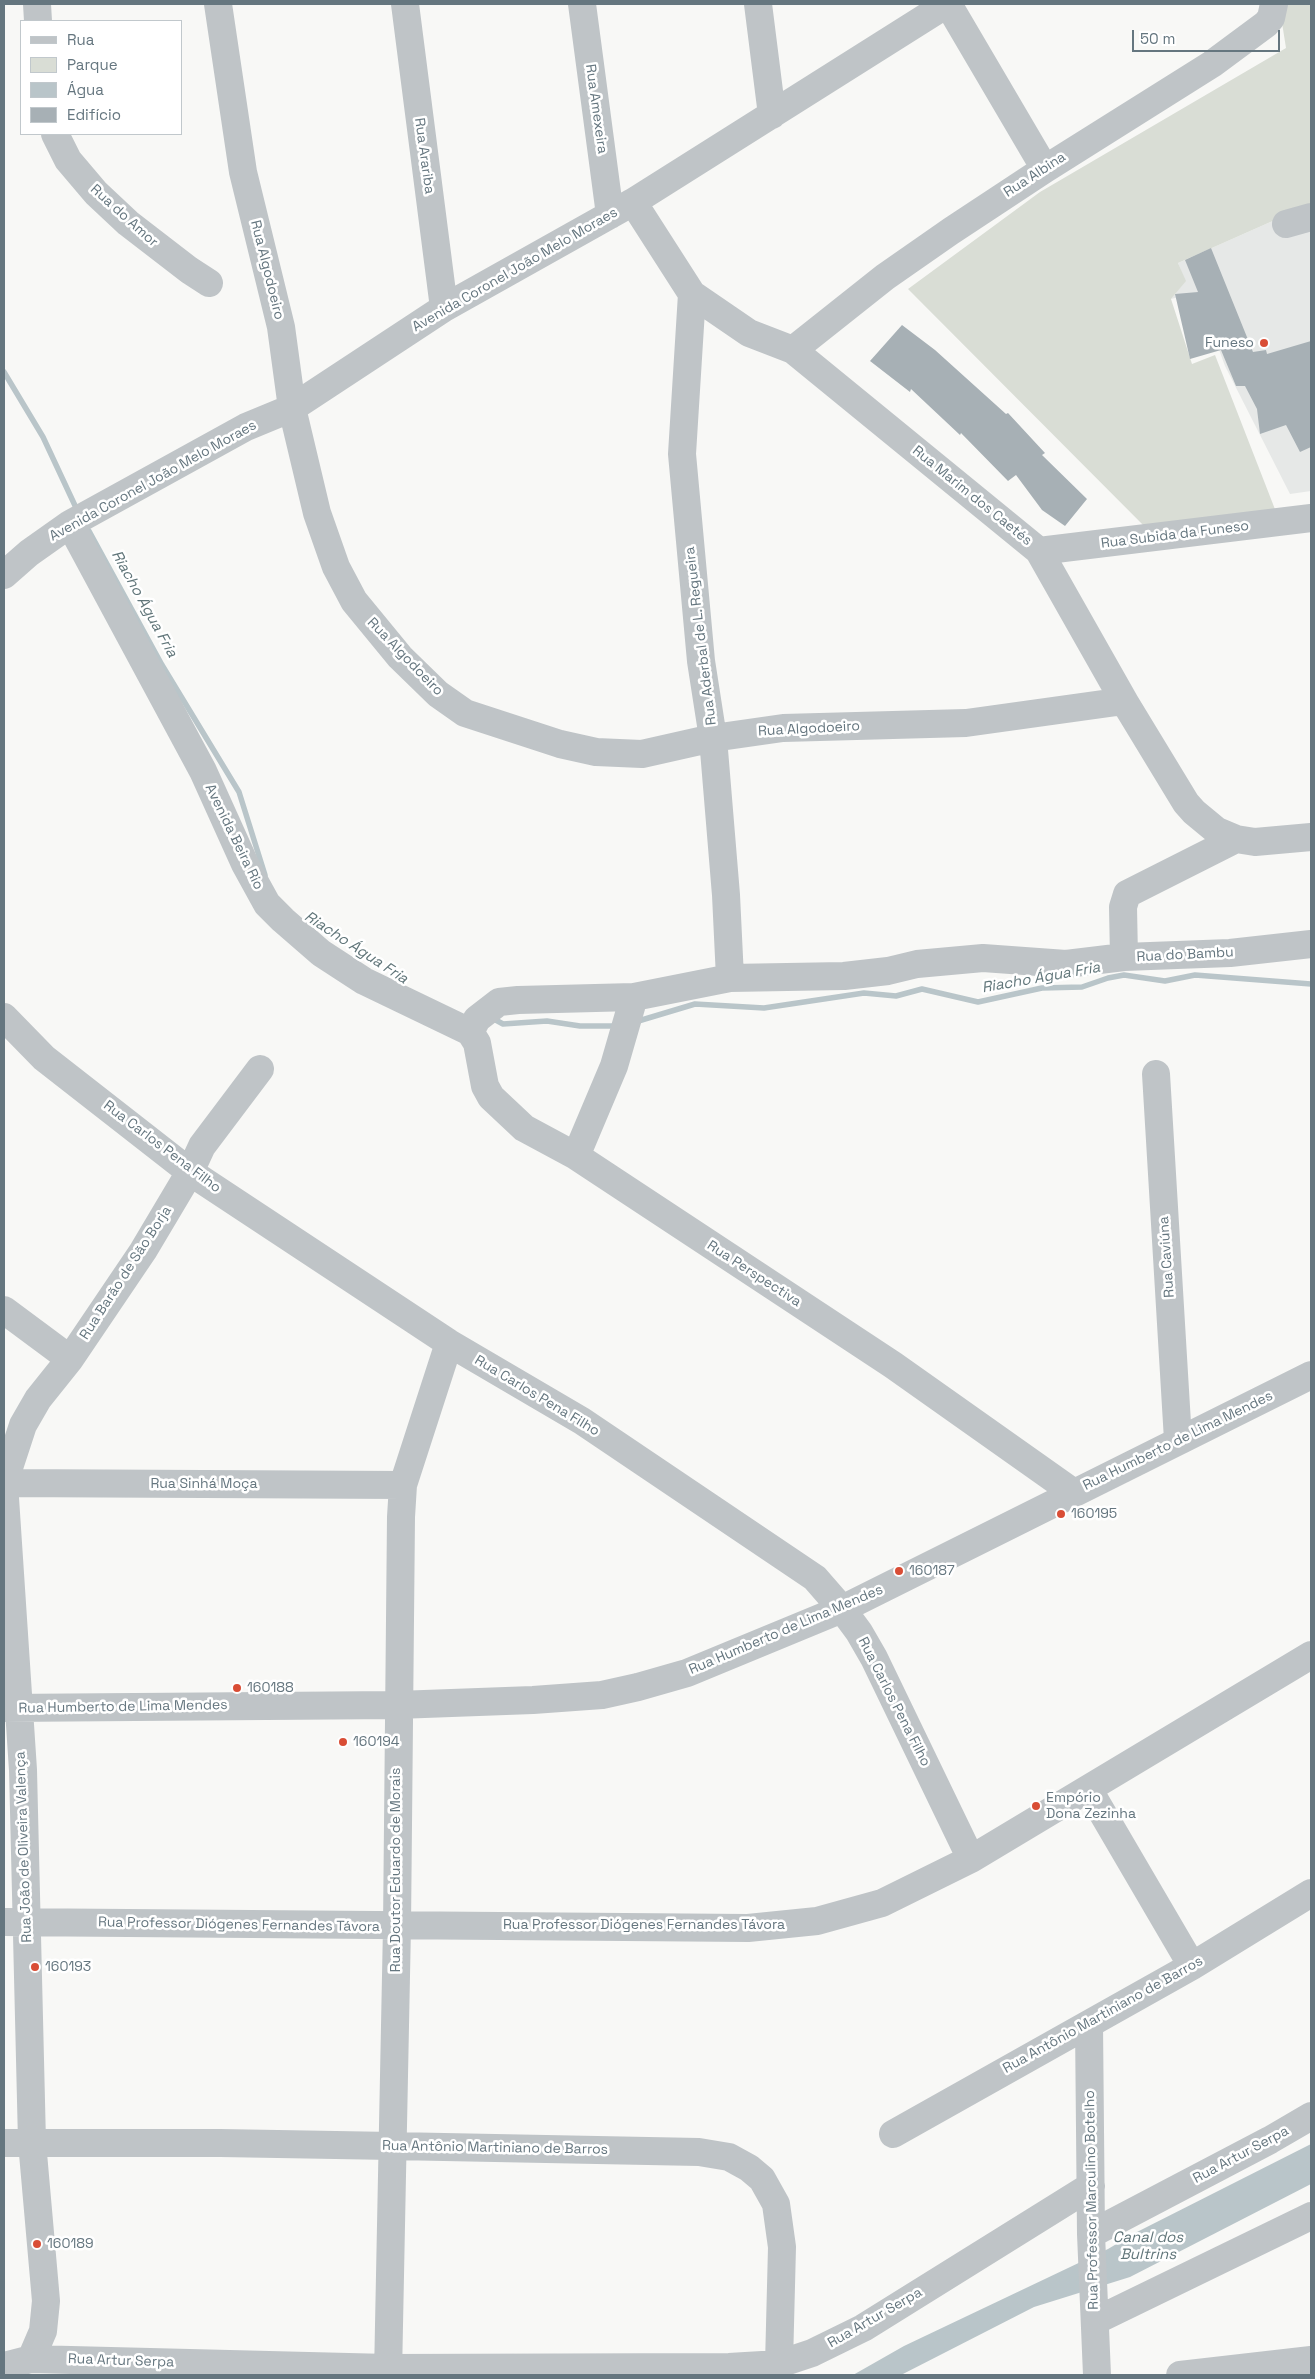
<!DOCTYPE html>
<meta charset="utf-8">
<style>
body{margin:0}
#map{position:relative;width:1315px;height:2379px;overflow:hidden;background:#f8f8f6;font-family:"Space Grotesk",sans-serif}
canvas{display:block}
.frame{position:absolute;inset:0;border:5px solid #65767f;pointer-events:none}
.legend{position:absolute;left:20px;top:20px;width:162px;height:115px;box-sizing:border-box;background:#fff;border:1px solid #c1c8cc;margin:0;padding:6px 9px;list-style:none;font-size:15px;color:#65767f}
.legend li{display:flex;align-items:center;gap:10px;height:25px}
.legend b{width:25px;border:1px solid #c1c8cc}
.scale{position:absolute;left:1132px;top:30px;width:148px;height:22px;box-sizing:border-box;border:2px solid #65767f;border-top:0;padding-left:6px;font-size:15px;line-height:18px;white-space:nowrap;color:#65767f;-webkit-text-stroke:4px #fff;paint-order:stroke}
</style>
<div id="map">
<canvas width="1315" height="2379"></canvas>
<div class="frame"></div>
<ul class="legend">
<li><b style="height:6px;background:#bfc4c7"></b>Rua</li>
<li><b style="height:14px;background:#d9ddd5"></b>Parque</li>
<li><b style="height:14px;background:#b9c5c9"></b>Água</li>
<li><b style="height:14px;background:#a7b0b5"></b>Edifício</li>
</ul>
<div class="scale">50 m</div>
</div>
<script>
const context = document.querySelector('canvas').getContext('2d');
context.lineJoin = 'round';
function fill(path, color) { context.fillStyle = color; context.fill(path, 'evenodd'); }
const shape = rows => new Path2D(rows.map(r => 'M' + r).join(''));
function strokePath(path, color, width, dash) { context.strokeStyle = color; context.lineWidth = width; context.lineCap = dash ? 'butt' : 'round'; context.setLineDash(dash || []); context.stroke(path); }
function drawText(font, color, halo, rows, align = 'center') {
  context.font = font + ' "Space Grotesk",sans-serif'; context.lineWidth = 5; context.setLineDash([]); context.textBaseline = 'middle'; context.strokeStyle = halo; context.fillStyle = color; for (const [text, x, y, turn = 0] of rows) {
    context.save(); context.translate(x, y); context.rotate((+turn || 0) * Math.PI / 180); context.textAlign = isNaN(turn) ? turn : align; if (halo) context.strokeText(text, 0, 0); context.fillText(text, 0, 0); context.restore();
  }
}
const built = shape([
 [1311,204,1311,491,1290,494,1225,366,1198,292,1171,299,1185,281,1178,263]
]);
const green = shape([
 [1279,4,1311,4,1311,204,1178,263,1186,281,1171,299,1192,364,1215,355,1278,517,1153,535,908,289,1040,192,1286,48]
]);
const water = shape([
 [1311,2144,1311,2184,1130,2277,1034,2307,901,2375,853,2375,904,2346,1108,2249,1135,2233]
]);
const stream = shape([
 [4,372,43,437,78,512],
 [89,531,162,665,239,792,265,875],
 [492,1018,503,1024,547,1021,580,1026,619,1026],
 [635,1022,695,1004,764,1008,864,993,896,996,922,989,978,1002,1042,988,1082,987,1108,978,1124,975,1165,981,1195,975,1311,984]
]);
const building = shape([
 [1211,248,1253,352,1266,350,1267,354,1311,341,1311,447,1300,452,1286,425,1260,434,1257,409,1245,386,1236,386,1221,350,1190,359,1175,294,1198,292,1185,260],
 [902,325,935,350,1006,414,1008,413,1045,453,1042,455,1087,499,1065,526,1042,510,1016,475,1008,481,961,433,960,435,911,389,910,392,870,361]
]);
const minor = shape([
 [37,4,38,21],
 [218,4,243,172,281,327,292,408,317,513,336,567,354,601,400,657,438,694,465,713,560,744,596,752,642,754,713,738,783,728,966,723,1124,701],
 [405,4,444,308],
 [582,4,610,215],
 [758,4,772,115],
 [948,4,1045,169],
 [55,134,68,160,96,193,128,223,189,270,209,283],
 [633,202,692,294,749,333,793,350,1039,551,1124,701,1186,803,1194,812,1217,831,1236,839,1255,842,1311,837],
 [1286,224,1311,217],
 [692,294,682,454,701,661,713,738,726,895,730,978],
 [793,350,885,277,951,231,1045,169,1212,64,1266,24,1271,18,1274,4],
 [70,524,203,771,245,864,267,904,283,920,321,953,364,981,470,1032,477,1043,485,1086,491,1097,524,1128,576,1156,893,1365,1074,1493],
 [1039,551,1311,518],
 [4,575,29,553,70,524,246,427,292,408,444,308,633,202,947,4],
 [1236,839,1127,894,1123,907,1124,957,1230,953,1311,944],
 [4,1017,44,1058,190,1172,449,1343,582,1421,815,1578,842,1609,859,1632,874,1658,971,1859],
 [470,1032,477,1019,499,1002,518,1000,634,997,730,978,844,976,888,971,917,964,983,958,1066,964,1124,957],
 [1156,1074,1178,1440],
 [576,1156,614,1066,634,997],
 [4,1310,70,1359],
 [4,1483,23,1770,32,2142,46,2301,43,2331,31,2359],
 [4,1483,23,1425,38,1399,70,1359,143,1251,190,1172,202,1146,260,1069],
 [4,1483,403,1485],
 [4,1708,397,1705,533,1700,602,1695,638,1687,687,1673,842,1609,1311,1375],
 [1089,1790,1192,1966],
 [4,1922,748,1928,817,1921,882,1903,971,1859,1311,1655],
 [1089,2024,1091,2234,1097,2375],
 [893,2134,1192,1966,1311,1893],
 [4,2143,220,2143,393,2146,699,2152,729,2157,749,2168,762,2179,776,2204,782,2247,779,2364],
 [1091,2234,1270,2140,1311,2116],
 [1095,2321,1311,2216],
 [4,2366,31,2359,388,2368,729,2367,779,2364,812,2353,863,2328,1091,2186],
 [388,2375,397,1926,401,1517,403,1485,449,1343],
 [1180,2375,1311,2360]
]);
const markers = [
 [1264,343,5,"#d94d35"],
 [1061,1514,5,"#d94d35"],
 [899,1571,5,"#d94d35"],
 [237,1688,5,"#d94d35"],
 [343,1742,5,"#d94d35"],
 [1036,1806,5,"#d94d35"],
 [35,1967,5,"#d94d35"],
 [37,2244,5,"#d94d35"]
];
const streetNames = [
 ["Rua Amexeira",596,109,82],
 ["Rua Arariba",424,156,82],
 ["Rua Albina",1035,175,-33],
 ["Rua do Amor",124,216,42],
 ["Rua Algodoeiro",267,270,76],
 ["Avenida Coronel João Melo Moraes",515,270,-30],
 ["Avenida Coronel João Melo Moraes",153,481,-29],
 ["Rua Marim dos Caetés",972,496,39],
 ["Rua Subida da Funeso",1175,535,-7],
 ["Rua Aderbal de L. Regueira",701,636,-97],
 ["Rua Algodoeiro",405,657,46],
 ["Rua Algodoeiro",809,729,-3],
 ["Avenida Beira Rio",234,837,64],
 ["Rua do Bambu",1185,955,-3],
 ["Rua Carlos Pena Filho",162,1147,37],
 ["Rua Caviúna",1167,1257,-94],
 ["Rua Barão de São Borja",126,1273,-57],
 ["Rua Perspectiva",754,1274,33],
 ["Rua Carlos Pena Filho",537,1396,31],
 ["Rua Humberto de Lima Mendes",1178,1441,-26],
 ["Rua Sinhá Moça",204,1484],
 ["Rua Humberto de Lima Mendes",786,1630,-23],
 ["Rua Carlos Pena Filho",894,1702,63],
 ["Rua Humberto de Lima Mendes",123,1707,-1],
 ["Rua João de Oliveira Valença",24,1847,-92],
 ["Rua Doutor Eduardo de Morais",396,1870,-90],
 ["Rua Professor Diógenes Fernandes Távora",239,1925,1],
 ["Rua Professor Diógenes Fernandes Távora",644,1925],
 ["Rua Antônio Martiniano de Barros",1103,2015,-29],
 ["Rua Antônio Martiniano de Barros",495,2148,1],
 ["Rua Artur Serpa",1241,2155,-28],
 ["Rua Professor Marculino Botelho",1092,2200,-91],
 ["Rua Artur Serpa",875,2318,-30],
 ["Rua Artur Serpa",121,2361,2]
];
const poiNames = [
 ["Funeso",1254,343,"right"],
 ["160195",1071,1514],
 ["160187",909,1571],
 ["160188",247,1688],
 ["160194",353,1742],
 ["Empório",1046,1798],
 ["Dona Zezinha",1046,1814],
 ["160193",45,1967],
 ["160189",47,2244]
];
const waterNames = [
 ["Riacho Água Fria",144,604,61],
 ["Riacho Água Fria",356,948,33],
 ["Riacho Água Fria",1041,978,-10],
 ["Canal dos",1148,2238],
 ["Bultrins",1148,2255]
];
fill(built, '#e6e8e7');
fill(green, '#d9ddd5');
fill(water, '#b9c5c9');
strokePath(stream, '#b9c5c9', 5.5);
fill(building, '#a7b0b5');
strokePath(minor, '#bfc4c7', 28);
for (const [x, y, r, color] of markers) { const dot = new Path2D(); dot.arc(x, y, r, 0, 2 * Math.PI); context.fillStyle = color; context.fill(dot); strokePath(dot, '#fff', 2); }
drawText('14px', '#65767f', '#fff', streetNames);
drawText('14px', '#65767f', '#fff', poiNames, 'left');
drawText('italic 15px', '#607579', '#fff', waterNames);
</script>
